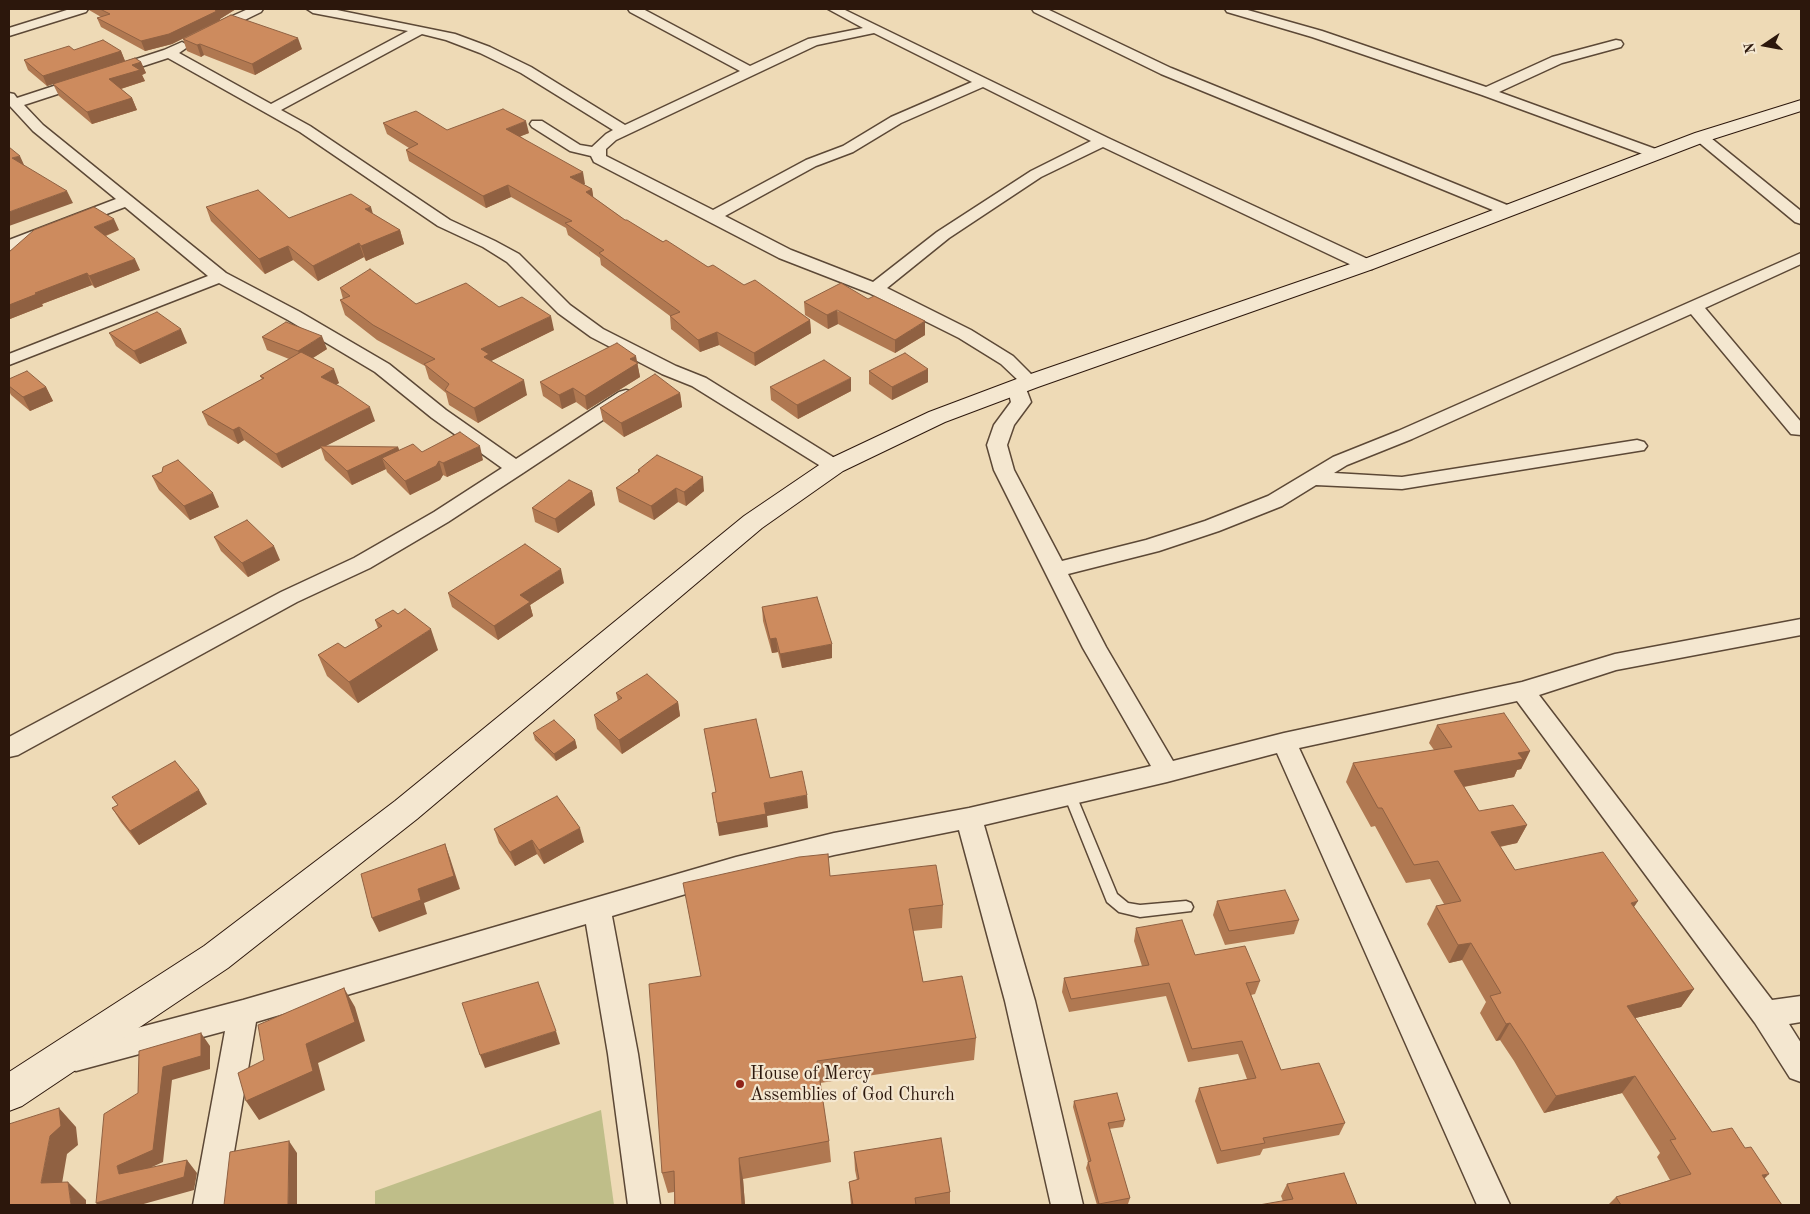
<!DOCTYPE html>
<style>
body{margin:0}
#map{position:relative;width:1810px;height:1214px;overflow:hidden;background:#eedab6;font-family:"Old Standard TT",serif}
canvas{display:block}
.frame{position:absolute;inset:0;border:10px solid #2c170c;pointer-events:none}
.north{position:absolute;left:1740px;top:20px;width:50px;height:50px;-webkit-text-stroke:4px #f4e7d0;paint-order:stroke;rotate:258deg;font-size:14px;font-weight:700;line-height:20px;text-align:center;color:#2c170c}
.north::after{content:'';display:block;margin:auto;width:18px;height:22px;background:#2c170c;clip-path:polygon(50% 0,100% 100%,50% 72%,0 100%)}
</style>
<div id="map">
<canvas width="1810" height="1214"></canvas>
<div class="frame"></div>
<div class="north">N</div>
</div>
<script>
const context = document.querySelector('canvas').getContext('2d');
context.lineJoin = 'round';
function fill(path, color) { context.fillStyle = color; context.fill(path, 'evenodd'); }
const shape = rows => new Path2D(rows.map(r => 'M' + r).join(''));
function strokePath(path, color, width, dash) { context.strokeStyle = color; context.lineWidth = width; context.lineCap = dash ? 'butt' : 'round'; context.setLineDash(dash || []); context.stroke(path); }
function drawText(font, color, halo, rows, align = 'center') {
  context.font = font + ' "Old Standard TT",serif'; context.lineWidth = 4.5; context.setLineDash([]); context.textBaseline = 'middle'; context.strokeStyle = halo; context.fillStyle = color; for (const [text, x, y, turn = 0] of rows) {
    context.save(); context.translate(x, y); context.rotate((+turn || 0) * Math.PI / 180); context.textAlign = isNaN(turn) ? turn : align; if (halo) context.strokeText(text, 0, 0); context.fillText(text, 0, 0); context.restore();
  }
}
const green = shape([
 [601,1110,614,1205,375,1205,375,1191]
]);
const lane = shape([
 [1070,790,1075,791,1076,795,1117,894,1128,903,1140,905,1186,901,1191,903,1193,907,1191,911,1140,917,1119,912,1107,902,1064,795,1065,791,1070,790]
]);
const street = shape([
 [70,9,88,9,86,12,9,36,9,28,70,9],
 [248,9,263,9,261,12,218,33,208,33,207,30,208,27,248,9],
 [307,9,332,9,455,34,490,47,531,67,625,125,740,71,630,12,628,9,643,9,750,66,808,39,863,28,828,9,843,9,1108,138,1372,261,1374,265,1372,269,1360,269,1103,147,1041,177,949,238,887,288,971,330,1013,356,1039,382,1037,386,1025,386,1031,402,1014,425,1007,445,1014,470,1062,561,1146,540,1205,521,1268,496,1333,457,1398,431,1801,253,1801,264,1705,308,1801,422,1801,435,1791,434,1691,314,1412,439,1347,465,1334,473,1402,477,1637,440,1644,442,1647,446,1644,450,1402,489,1316,485,1282,506,1219,531,1159,551,1068,574,1106,647,1173,761,1284,733,1522,682,1615,654,1801,619,1801,635,1616,670,1539,695,1772,1000,1801,996,1801,1022,1789,1024,1801,1043,1801,1082,1790,1078,1755,1023,1517,701,1299,748,1510,1205,1477,1205,1277,753,1167,782,984,825,1035,1001,1083,1205,1051,1205,1005,1001,959,830,834,855,736,879,612,916,638,1054,660,1205,628,1205,608,1054,586,924,256,1022,225,1205,193,1205,225,1031,76,1071,65,1067,61,1057,65,1047,243,1000,736,857,834,833,969,808,1151,766,1083,648,994,470,987,445,994,425,1011,402,1007,387,1009,383,1020,382,1001,364,959,338,869,293,779,258,594,162,591,156,570,151,532,127,530,124,532,121,542,121,580,145,592,147,606,134,613,130,521,73,480,53,446,40,422,34,281,110,310,126,450,220,495,241,519,254,570,305,603,329,676,366,706,378,841,462,844,466,841,470,834,472,827,470,692,386,662,374,591,337,558,313,507,262,483,247,438,226,300,132,168,58,24,105,43,125,226,273,300,312,389,364,446,410,516,459,619,392,626,390,633,392,635,396,633,400,523,473,448,522,370,568,297,602,18,755,9,757,9,737,281,592,354,558,434,512,502,468,432,418,375,372,288,320,219,283,9,365,9,354,208,276,125,207,9,251,9,240,116,199,33,131,9,105,9,93,14,94,17,98,164,50,182,42,189,46,179,53,271,104,408,31,313,13,307,9],
 [874,33,972,82,891,117,843,146,806,160,713,210,606,156,606,149,616,140,817,45,874,33],
 [983,87,1091,141,1031,171,937,232,873,282,791,250,725,216,816,166,853,152,901,123,983,87],
 [1032,9,1047,9,1171,68,1512,207,1514,210,1512,213,1500,213,1161,74,1034,12,1032,9],
 [1225,9,1244,9,1322,31,1486,87,1552,57,1616,40,1621,41,1623,44,1621,47,1562,63,1499,92,1661,151,1663,154,1661,157,1651,157,1482,95,1312,37,1227,12,1225,9],
 [1701,133,1706,134,1801,211,1801,224,1795,222,1696,140,1694,137,1696,134,1701,133]
]);
const secondary = shape([
 [1801,100,1801,111,1707,141,1373,269,1038,387,945,422,843,471,762,528,417,819,228,968,22,1106,9,1111,9,1072,204,946,395,801,744,516,825,461,929,412,1022,377,1359,261,1695,133,1801,100]
]);
const wall = shape([
 [89,9,236,9,220,19,220,20,302,49,255,75,204,55,201,57,187,51,183,39,214,23,172,44,145,51,101,27,97,18,101,17,89,10],
 [74,50,121,51,125,61,141,62,146,73,142,75,145,81,121,89,132,98,137,110,92,124,59,96,53,84,47,86,28,70,24,60],
 [383,123,447,130,529,133,520,136,585,184,583,184,592,189,593,197,625,220,708,267,810,320,811,333,755,366,719,345,700,352,671,329,670,316,601,265,600,258,568,235,566,228,511,197,486,208,409,161,406,150,409,148,387,134],
 [206,207,289,218,373,214,400,230,404,244,366,261,364,257,318,281,293,260,265,274,211,221],
 [119,230,106,236,140,270,95,288,92,285,42,304,43,306,10,319,9,319,9,252],
 [340,288,416,304,499,307,554,330,491,361,527,395,478,423,449,405,446,393,429,379,425,366,377,340,345,315,340,300,343,299],
 [804,302,925,335,895,353,838,324,828,329,805,315],
 [109,333,187,343,140,364,116,346],
 [262,337,327,349,313,358,339,383,336,384,375,421,325,446,398,447,399,450,422,452,483,460,447,477,443,475,440,480,410,495,387,472,386,469,352,485,325,460,321,448,282,468,244,440,238,444,208,425,202,412,262,379,260,376,289,359,267,350],
 [637,363,640,377,587,410,576,402,562,409,543,396,540,382],
 [928,369,928,382,892,400,869,384,869,371],
 [9,379,46,387,53,401,30,411,11,395,9,391],
 [770,387,851,391,798,419,771,400],
 [680,393,682,407,624,437,603,421,600,408],
 [638,470,704,491,686,506,678,502,654,520,619,502,616,488,638,472],
 [152,476,219,507,190,520,159,490],
 [592,491,595,505,558,533,535,522,532,508],
 [214,537,280,560,248,577,221,551],
 [564,583,530,605,533,616,498,640,452,607,448,593],
 [762,607,832,658,782,668,778,652,772,653,763,621],
 [375,620,438,650,358,703,327,676,318,655,345,648,378,628],
 [616,693,678,702,680,716,622,754,597,729,594,715,618,701],
 [1437,725,1530,751,1521,769,1517,770,1514,777,1464,787,1479,811,1527,825,1517,843,1500,847,1515,870,1634,907,1694,989,1681,1007,1635,1018,1712,1132,1764,1178,1782,1205,1608,1205,1616,1197,1670,1180,1657,1157,1660,1153,1622,1093,1544,1113,1514,1061,1500,1040,1496,1041,1480,1013,1486,1002,1462,960,1449,963,1427,924,1436,906,1444,904,1430,879,1406,883,1375,826,1371,827,1346,782,1353,763,1434,750,1429,743],
 [533,733,575,740,577,748,556,761,535,740],
 [112,797,207,804,139,845,121,822,112,808,118,805],
 [494,829,584,842,544,864,537,854,515,866,499,843],
 [830,876,943,905,942,928,913,931,923,982,976,1038,974,1060,820,1083,829,1141,831,1162,743,1179,745,1205,674,1205,674,1192,668,1193,662,1173,701,976],
 [1217,901,1299,920,1294,934,1225,945,1213,915],
 [1136,928,1195,955,1260,981,1255,994,1251,995,1281,1070,1345,1123,1339,1135,1263,1149,1260,1155,1217,1164,1195,1101,1199,1088,1247,1079,1238,1054,1188,1062,1166,996,1069,1012,1062,992,1064,978,1142,966,1134,941],
 [1074,1101,1125,1120,1123,1127,1109,1129,1130,1198,1128,1204,1123,1205,1097,1205,1086,1168,1088,1162,1073,1107],
 [854,1152,950,1192,950,1205,851,1205,849,1182,857,1180,855,1170],
 [1287,1184,1357,1205,1283,1201,1281,1196]
]);
const shadedWall = shape([
 [217,9,236,9,220,19,220,20,172,44,145,51,141,41],
 [298,38,302,49,255,75,252,64],
 [200,44,204,55,201,57,197,45],
 [121,51,125,61,47,86,43,76],
 [141,62,146,73,142,75,145,81,114,91,109,79,132,65],
 [132,98,137,110,92,124,87,112],
 [526,121,529,133,509,141,506,129],
 [20,156,25,167,12,158],
 [583,172,585,184,572,189,570,177],
 [508,185,511,197,486,208,483,196],
 [592,189,594,201,586,192],
 [67,191,73,203,9,226,9,212],
 [371,207,375,221,365,209],
 [114,219,119,230,99,238,94,227],
 [400,230,404,244,366,261,361,246],
 [359,243,364,257,318,281,313,266],
 [288,246,293,260,265,274,259,259],
 [135,259,140,270,95,288,89,276],
 [87,273,92,285,42,304,43,306,10,319,9,318,9,305,35,293],
 [837,310,838,324,828,329,827,315],
 [551,316,554,330,485,364,481,349],
 [810,320,811,333,755,366,754,353],
 [925,321,925,335,895,353,895,340],
 [181,329,187,343,140,364,134,351],
 [717,332,719,345,700,352,698,340],
 [322,336,327,349,303,364,298,351],
 [636,356,640,377,587,410,585,396,630,359],
 [334,369,339,383,326,391,321,377],
 [928,369,928,382,892,400,892,387],
 [851,378,851,391,798,419,797,405],
 [524,380,527,395,478,423,474,408],
 [46,387,53,401,30,411,23,397],
 [573,388,576,402,562,409,559,395],
 [680,393,682,407,624,437,621,423],
 [370,407,375,421,322,448,320,446,321,448,282,468,276,454],
 [239,427,244,440,238,444,233,430],
 [480,446,483,460,447,477,443,463],
 [398,447,403,461,382,458,386,469,352,485,347,471],
 [439,461,443,475,440,480,410,495,405,481],
 [703,477,704,491,686,506,684,492],
 [676,488,678,502,654,520,651,506],
 [592,491,595,505,558,533,555,519],
 [213,493,219,507,190,520,184,506],
 [274,546,280,560,248,577,242,563],
 [561,569,564,583,530,605,533,616,498,640,494,626,520,595],
 [431,629,438,650,358,703,349,682],
 [776,638,778,652,772,653,770,639],
 [832,644,832,658,782,668,780,654],
 [678,702,680,716,622,754,619,740],
 [575,740,577,748,556,761,554,754],
 [1530,751,1521,769,1517,770,1514,777,1446,790,1454,771,1518,753],
 [199,790,207,804,139,845,130,831],
 [807,795,808,808,767,816,768,827,719,836,717,823,764,803],
 [1527,825,1517,843,1482,850,1491,832],
 [580,828,584,842,544,864,539,850],
 [532,840,537,854,515,866,510,852],
 [445,844,450,858,460,889,424,903,427,914,379,932,372,918,418,889],
 [1638,901,1626,919,1631,903],
 [1471,943,1462,960,1449,963,1458,945],
 [344,988,355,1007,365,1041,318,1063,325,1090,259,1120,246,1101,306,1044],
 [1694,989,1681,1007,1615,1023,1627,1006],
 [1510,1023,1500,1040,1496,1041,1506,1024],
 [556,1031,560,1044,485,1068,480,1055],
 [201,1033,210,1046,210,1069,172,1080,163,1162,128,1178,119,1174,117,1166,163,1067],
 [1635,1076,1622,1093,1544,1113,1556,1096],
 [59,1108,76,1127,78,1145,67,1154,59,1201,41,1183,50,1136],
 [289,1141,297,1153,297,1205,288,1205],
 [739,1158,743,1179,745,1205,742,1205],
 [187,1160,197,1173,194,1190,140,1205,98,1205,96,1203],
 [1769,1174,1753,1190,1762,1175],
 [68,1182,86,1200,86,1205,71,1205]
]);
const building = shape([
 [100,9,217,9,215,10,217,11,169,34,141,41,97,18,110,14,100,9],
 [231,15,298,38,252,64,200,44,197,45,183,39,231,15],
 [103,40,121,51,43,76,24,60,69,46,74,50,103,40],
 [135,58,141,62,132,65,140,70,109,79,132,98,87,112,53,84,135,58],
 [503,109,526,121,506,129,583,172,570,177,592,189,586,192,625,220,627,220,663,242,666,240,708,267,713,265,744,285,755,280,810,320,754,353,717,332,698,340,670,316,680,312,599,253,604,250,565,223,572,221,508,185,483,196,406,150,418,144,383,123,416,111,447,130,503,109],
 [9,147,20,156,12,158,67,191,9,212,9,147],
 [258,190,289,218,351,194,371,207,365,209,400,230,361,246,359,243,313,266,288,246,259,259,206,207,258,190],
 [94,207,114,219,94,227,135,259,89,276,87,273,35,293,37,294,9,305,9,252,34,230,94,207],
 [370,269,416,304,466,283,499,307,522,297,551,316,481,349,489,354,484,357,524,380,474,408,445,390,449,384,424,364,435,359,373,325,340,300,350,296,340,288,370,269],
 [841,283,868,299,874,296,925,321,895,340,837,310,827,315,804,302,841,283],
 [157,312,181,329,134,351,109,333,157,312],
 [286,322,322,336,298,351,262,337,286,322],
 [617,343,636,356,630,359,638,363,585,396,573,388,559,395,540,382,617,343],
 [301,352,334,369,321,377,341,387,370,407,276,454,239,427,233,430,202,412,264,378,260,376,301,352],
 [905,353,928,369,892,387,869,371,905,353],
 [824,360,851,378,797,405,770,387,824,360],
 [27,371,46,387,23,397,9,386,9,379,27,371],
 [655,374,680,393,621,423,600,408,655,374],
 [460,432,480,446,443,463,439,461,436,466,405,481,382,458,413,444,422,452,460,432],
 [320,446,398,447,347,471,320,446],
 [657,455,703,477,684,492,676,488,651,506,616,488,640,471,638,470,657,455],
 [178,460,213,493,184,506,152,476,162,472,163,467,178,460],
 [569,480,592,491,555,519,532,508,569,480],
 [247,520,274,546,242,563,214,537,247,520],
 [525,544,561,569,520,595,530,602,494,626,448,593,525,544],
 [817,597,832,644,780,654,776,638,770,639,762,607,817,597],
 [405,609,431,629,349,682,318,655,338,643,345,648,382,626,375,620,393,610,398,614,405,609],
 [647,674,678,702,619,740,594,715,622,698,616,693,647,674],
 [1504,713,1530,751,1518,753,1523,759,1454,771,1479,811,1513,805,1527,825,1491,832,1515,870,1603,852,1638,901,1631,903,1694,989,1627,1006,1712,1132,1732,1128,1745,1148,1751,1147,1769,1174,1762,1175,1782,1205,1621,1205,1616,1197,1691,1174,1670,1140,1676,1139,1635,1076,1556,1096,1524,1044,1510,1023,1506,1024,1490,996,1501,993,1471,943,1458,945,1436,906,1461,901,1438,861,1414,865,1382,808,1378,808,1353,763,1452,747,1437,725,1504,713],
 [756,719,770,778,802,771,807,795,764,803,766,814,717,823,712,793,716,792,704,729,756,719],
 [554,720,575,740,554,754,533,733,554,720],
 [175,761,199,790,130,831,112,808,118,805,112,797,175,761],
 [557,796,580,828,539,850,532,840,510,852,494,829,557,796],
 [445,844,454,876,418,889,421,900,372,918,361,874,445,844],
 [828,854,830,876,936,865,943,905,909,909,923,982,962,976,976,1038,817,1061,829,1141,739,1158,742,1205,675,1205,674,1171,662,1173,649,984,701,976,683,883,799,857,828,854],
 [1285,890,1299,920,1229,931,1217,901,1285,890],
 [1182,920,1195,955,1245,946,1260,981,1246,983,1281,1070,1319,1063,1345,1123,1263,1138,1265,1143,1221,1151,1199,1088,1256,1078,1242,1041,1192,1049,1169,983,1071,999,1064,978,1149,965,1136,928,1182,920],
 [538,982,556,1031,480,1055,462,1003,538,982],
 [344,988,355,1022,306,1044,313,1071,246,1101,238,1073,264,1060,258,1025,344,988],
 [201,1033,201,1056,163,1067,153,1150,117,1166,119,1174,187,1160,184,1177,96,1203,104,1114,138,1093,139,1051,201,1033],
 [1117,1093,1125,1120,1108,1123,1130,1198,1099,1204,1088,1162,1091,1161,1074,1101,1117,1093],
 [59,1108,61,1126,50,1136,41,1183,68,1182,71,1205,9,1205,9,1124,59,1108],
 [941,1138,950,1192,915,1198,916,1205,853,1205,849,1182,859,1179,854,1152,941,1138],
 [289,1141,288,1205,224,1205,230,1152,289,1141],
 [1344,1173,1357,1205,1259,1205,1293,1199,1287,1184,1344,1173]
]);
const markers = [
 [740,1084,5,"#8f2418"]
];
const nearPoinames = [
 ["House of Mercy",750,1074],
 ["Assemblies of God Church",750,1095]
];
fill(green, '#bfbe89');
strokePath(lane, '#5c4836', 3);
strokePath(street, '#5c4836', 3);
strokePath(secondary, '#2c170c', 2);
fill(lane, '#f4e7d0');
fill(street, '#f4e7d0');
fill(secondary, '#f4e7d0');
fill(wall, '#b07851');
fill(shadedWall, '#906142');
fill(building, '#cd8b5e');
strokePath(building, '#906142', 1);
for (const [x, y, r, color] of markers) { const dot = new Path2D(); dot.arc(x, y, r, 0, 2 * Math.PI); context.fillStyle = color; context.fill(dot); strokePath(dot, '#f4e7d0', 2); }
drawText('18px', '#2c170c', '#f4e7d0', nearPoinames, 'left');
</script>
